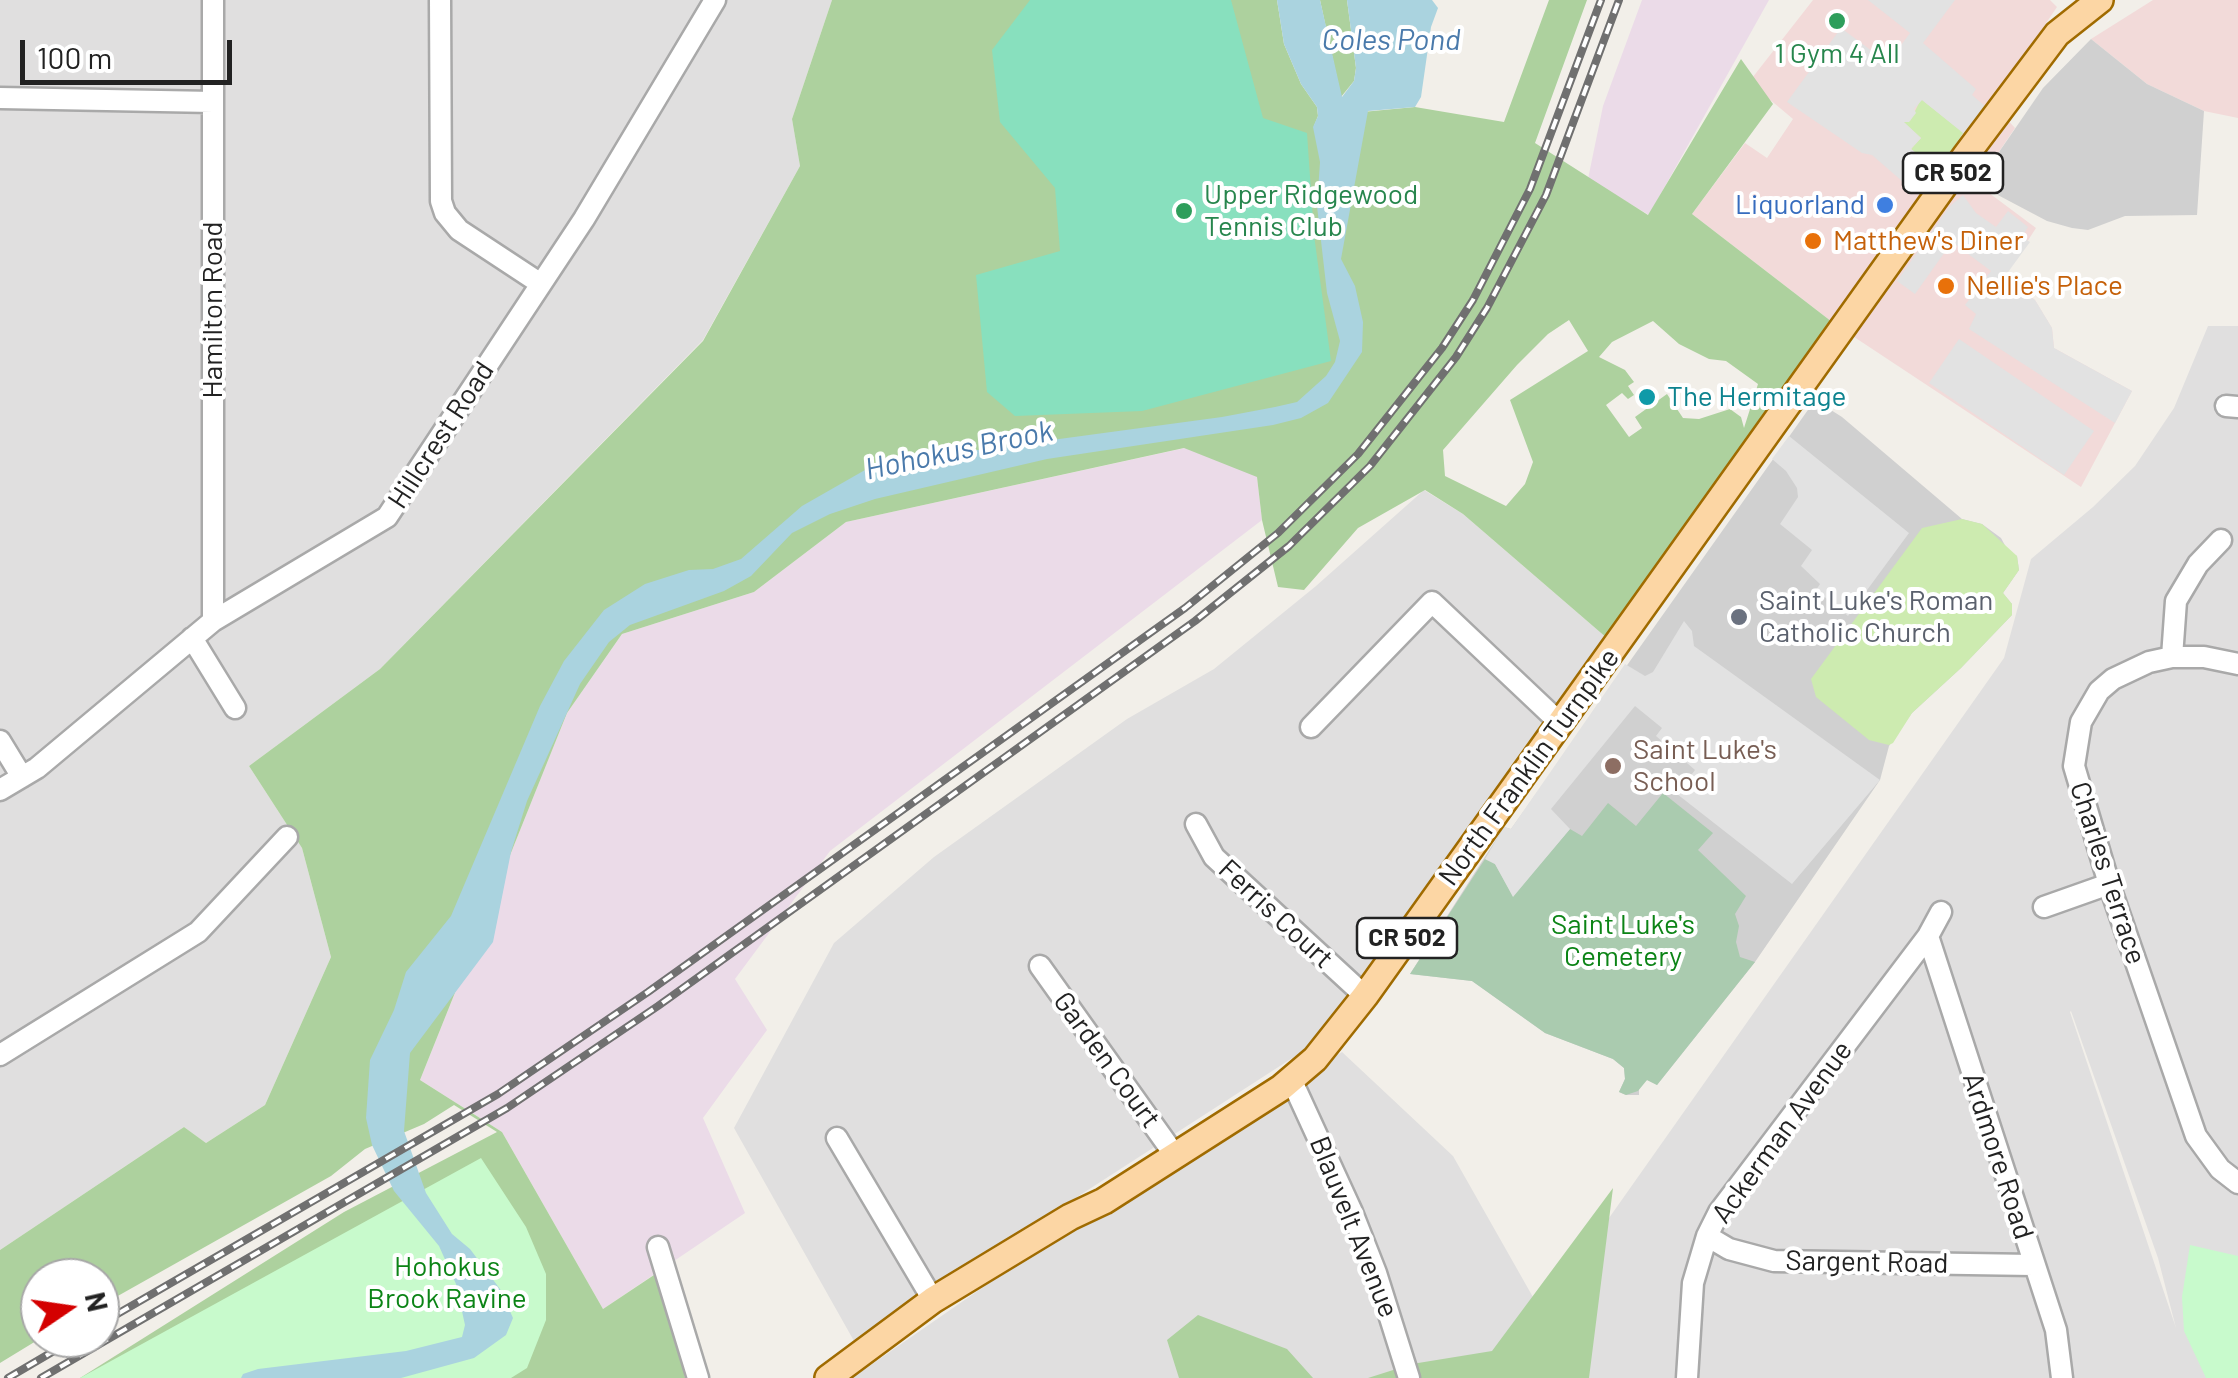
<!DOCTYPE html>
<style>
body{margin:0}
#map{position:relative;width:2238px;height:1378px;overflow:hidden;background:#f2efe9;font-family:Barlow,sans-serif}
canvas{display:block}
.north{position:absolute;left:20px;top:1258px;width:100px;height:100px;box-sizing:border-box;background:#fff;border:2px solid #a7a7a7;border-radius:50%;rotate:77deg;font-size:28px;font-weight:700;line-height:40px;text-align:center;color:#222}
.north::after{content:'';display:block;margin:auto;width:35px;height:45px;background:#d40000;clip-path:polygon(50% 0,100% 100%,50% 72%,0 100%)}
.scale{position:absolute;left:20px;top:40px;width:212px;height:45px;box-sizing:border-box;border:5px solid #222;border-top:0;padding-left:12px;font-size:30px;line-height:35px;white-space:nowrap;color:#222;-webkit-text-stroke:8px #fff;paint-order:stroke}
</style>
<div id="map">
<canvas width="2238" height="1378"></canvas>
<div class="north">N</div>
<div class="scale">100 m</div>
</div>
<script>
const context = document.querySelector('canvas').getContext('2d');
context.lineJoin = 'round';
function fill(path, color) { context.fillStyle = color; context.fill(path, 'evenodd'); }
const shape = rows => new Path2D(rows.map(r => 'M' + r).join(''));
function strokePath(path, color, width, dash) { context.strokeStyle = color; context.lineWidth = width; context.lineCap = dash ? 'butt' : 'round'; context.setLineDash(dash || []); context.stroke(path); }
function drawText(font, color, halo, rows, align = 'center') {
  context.font = font + ' Barlow,sans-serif'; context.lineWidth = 8; context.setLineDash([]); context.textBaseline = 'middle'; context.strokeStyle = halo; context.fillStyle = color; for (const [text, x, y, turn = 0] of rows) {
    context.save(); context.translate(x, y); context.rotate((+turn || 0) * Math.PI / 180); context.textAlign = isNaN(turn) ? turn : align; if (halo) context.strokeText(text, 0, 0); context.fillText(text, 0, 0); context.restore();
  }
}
const residential = shape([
 [0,0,832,0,792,119,800,166,703,340,380,669,249,766,302,848,331,957,265,1105,206,1143,184,1127,0,1250],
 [2208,326,2238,326,2238,1378,852,1378,1018,1263,1342,1052,1453,1156,1542,1313,2004,658,2031,559,2093,507,2135,466,2174,408],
 [2071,1011,2158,1258,2176,1328,2070,1012],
 [1424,490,1463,514,1608,639,1331,1033,854,1341,734,1128,834,943,934,857,1127,719,1214,669,1316,586]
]);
const commercial = shape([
 [1813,0,2050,0,2057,7,1992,103,2015,128,1977,184,2036,228,2005,276,2035,300,2052,328,2054,348,2132,391,2081,487,1836,325,1692,214,1745,143,1767,158,1793,119,1749,82],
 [2153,0,2238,0,2238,118,2204,111,2147,84,2091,39]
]);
const industrial = shape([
 [1642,0,1769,0,1649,215,1588,179,1603,106],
 [1185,448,1257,476,1262,520,830,851,735,979,767,1030,703,1118,745,1213,603,1309,502,1132,420,1080,567,713,622,634,754,592,846,522]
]);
const religious = shape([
 [2091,39,2147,84,2204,111,2197,215,2125,216,2088,230,2072,228,2047,221,1977,184,2043,88],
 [1815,400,1842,417,1962,519,1982,524,2001,538,2008,551,2017,556,2019,570,2003,593,2012,604,2012,615,1961,668,1912,713,1889,746,1880,780,1755,962,1657,1085,1647,1080,1639,1086,1639,1095,1626,1095,1619,1092,1625,1079,1624,1068,1613,1059,1545,1033,1472,981,1410,974,1504,827,1511,829]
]);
const grass = shape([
 [1921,99,1964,133,1938,171,1911,149,1921,138,1903,122,1910,121],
 [1962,519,1982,524,2017,556,2019,570,2003,593,2012,604,2012,615,1961,668,1912,713,1893,743,1889,745,1869,740,1816,697,1811,679,1922,528]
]);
const forest = shape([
 [832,0,1277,0,1284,44,1301,84,1317,107,1318,116,1314,126,1352,113,1415,107,1504,122,1549,0,1587,0,1535,143,1648,215,1741,59,1773,104,1692,214,1836,325,1608,639,1463,514,1425,490,1358,528,1304,590,1278,587,1262,520,1257,477,1184,448,846,522,754,592,622,634,567,713,420,1080,502,1132,603,1309,657,1273,682,1354,685,1378,80,1378,344,1212,497,1132,454,1105,424,1124,365,1149,331,1176,100,1306,100,1278,40,1278,41,1338,0,1363,0,1250,184,1127,206,1143,265,1105,331,957,302,848,249,766,380,669,703,341,800,166,792,119],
 [1569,320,1588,351,1510,400,1533,462,1525,484,1506,506,1445,476,1443,450,1517,365,1548,334],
 [1653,321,1679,344,1709,359,1726,361,1758,384,1744,428,1741,417,1730,409,1699,419,1683,418,1667,394,1635,417,1642,428,1629,437,1606,405,1622,393,1628,399,1634,395,1628,386,1634,382,1625,370,1599,357,1612,342],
 [1320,0,1347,0,1356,68,1354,81,1341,97],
 [1613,1188,1589,1378,1368,1378,1412,1364,1492,1351],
 [1198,1315,1287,1349,1313,1378,1179,1378,1167,1340]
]);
const cemetery = shape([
 [1663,793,1713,833,1698,850,1746,896,1735,914,1739,926,1736,942,1740,957,1755,962,1657,1085,1647,1080,1638,1091,1626,1095,1619,1092,1625,1079,1624,1068,1613,1059,1545,1033,1472,981,1410,974,1485,859,1495,864,1513,896,1570,829,1582,836,1608,803,1636,826]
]);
const park = shape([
 [481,1158,526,1227,546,1274,546,1320,527,1368,511,1378,80,1378],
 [2190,1245,2238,1256,2238,1378,2206,1378,2184,1331,2182,1297]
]);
const pitch = shape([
 [1030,0,1231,0,1263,118,1307,133,1314,235,1331,361,1142,411,1015,416,987,392,976,275,1060,251,1055,188,1000,122,992,50]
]);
const parking = shape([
 [1868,0,1955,0,1923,43,1976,89,1972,95,1986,107,1933,187,1932,180,1921,173,1910,188,1872,155,1862,153,1787,102,1841,28,1888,63,1910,33],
 [1922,100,1963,133,1938,170,1911,149,1921,138,1904,122,1909,122,1916,113,1914,109],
 [1963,195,1976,213,1996,227,2008,211,2028,227,2022,237,2030,242,2003,279,2035,300,2052,328,2054,348,2132,391,2115,423,1969,329,1976,314,1965,305,1991,271,1952,242,1915,294,1897,281,1949,207],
 [1959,339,2094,431,2064,475,1929,383],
 [1789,436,1909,533,1848,616,1816,590,1820,584,1801,566,1812,550,1780,524,1798,497,1797,488,1786,471,1772,459],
 [1684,621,1692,631,1694,646,1880,780,1792,884,1677,794,1695,770,1656,736,1662,728,1635,706,1551,809,1570,829,1513,897,1495,864,1485,859,1504,827,1511,829,1625,664,1645,676,1653,672]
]);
const water = shape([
 [1277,0,1320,0,1342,97,1354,81,1356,68,1347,0,1432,0,1438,8,1431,27,1421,97,1415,107,1368,111,1341,259,1355,286,1363,322,1362,352,1328,403,1301,418,1273,425,1047,459,875,499,830,514,792,533,751,576,724,591,630,625,609,642,580,684,527,801,511,852,493,942,410,1053,404,1131,426,1193,452,1234,470,1249,500,1289,513,1318,506,1335,474,1358,401,1378,241,1378,243,1374,258,1369,406,1351,462,1337,465,1325,456,1284,439,1246,394,1191,372,1145,366,1118,370,1060,394,1010,406,972,451,916,540,706,564,661,604,610,645,584,689,570,713,569,741,559,802,506,865,470,963,452,1222,417,1275,407,1297,402,1326,376,1335,362,1340,341,1327,293,1317,206,1320,162,1313,127,1318,116,1317,107,1301,84,1284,44]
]);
const minor = shape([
 [440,0,441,201,445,213,459,230,541,284],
 [0,98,213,102],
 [2226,406,2238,407],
 [213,621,213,0],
 [192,638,235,708],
 [2172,657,2176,601,2198,564,2221,540],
 [2238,664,2204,657,2172,657,2149,662,2113,679,2099,691,2081,722,2074,766,2109,884,2196,1136,2220,1169,2238,1183],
 [1311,727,1432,602,1560,723],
 [0,741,22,777],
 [0,790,37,768,213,621,387,517,584,219,715,0],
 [1196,824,1214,857,1365,996],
 [2044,907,2109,884],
 [1928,936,2056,1330,2062,1378],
 [1040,966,1174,1154],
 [0,1055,198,932,287,837],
 [1291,1079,1352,1212,1376,1273,1409,1378],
 [837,1138,933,1300],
 [1707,1236,1729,1249,1774,1261,2033,1265],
 [658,1247,698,1378],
 [1687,1378,1693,1283,1707,1236,1719,1212,1928,936,1941,912]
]);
const major = shape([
 [828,1378,933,1300,1070,1217,1104,1201,1281,1088,1315,1059,1365,996,1966,155,2057,34,2100,0]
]);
const rail = shape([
 [100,1324,498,1094,648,992,1185,608,1278,533,1358,454,1442,348,1473,300,1530,189,1601,0],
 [8,1378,76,1338],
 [41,1378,507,1108,658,1006,1195,621,1289,546,1370,466,1456,357,1487,308,1546,195,1619,0]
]);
const markers = [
 [1837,21,10,"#2e9e5b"],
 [1885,205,10,"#3f7fe0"],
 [1184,211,10,"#2e9e5b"],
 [1813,241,10,"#e8710a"],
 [1946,286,10,"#e8710a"],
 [1647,397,10,"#0f9aa8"],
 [1739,617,10,"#6b7280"],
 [1613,766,10,"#8d6e63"]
];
const shields = [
 [1953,173,100],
 [1407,938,100]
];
const shieldNames = [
 ["CR 502",1953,173],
 ["CR 502",1407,938]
];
const leisureNames = [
 ["1 Gym 4 All",1837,54],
 ["Upper Ridgewood",1204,195,"left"],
 ["Tennis Club",1204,227,"left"]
];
const shopNames = [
 ["Liquorland",1865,205]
];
const foodNames = [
 ["Matthew's Diner",1833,241],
 ["Nellie's Place",1966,286]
];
const streetNames = [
 ["Hamilton Road",213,310,-90],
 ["Hillcrest Road",441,435,-57],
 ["North Franklin Turnpike",1529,767,-54],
 ["Charles Terrace",2108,873,72],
 ["Ferris Court",1276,914,43],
 ["Garden Court",1107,1060,54],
 ["Ackerman Avenue",1782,1132,-54],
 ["Ardmore Road",1998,1156,72],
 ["Blauvelt Avenue",1354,1227,68],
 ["Sargent Road",1867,1262,1]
];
const cultureNames = [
 ["The Hermitage",1667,397]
];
const worshipNames = [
 ["Saint Luke's Roman",1759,601],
 ["Catholic Church",1759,633]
];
const educationNames = [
 ["Saint Luke's",1633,750],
 ["School",1633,782]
];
const parkNames = [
 ["Saint Luke's",1623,925],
 ["Cemetery",1623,957],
 ["Hohokus",447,1267],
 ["Brook Ravine",447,1299]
];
const waterNames = [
 ["Coles Pond",1391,40],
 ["Hohokus Brook",959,450,-12]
];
fill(residential, '#e0dfdf');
fill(commercial, '#f2dad9');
fill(industrial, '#ebdbe8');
fill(religious, '#d0d0d0');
fill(grass, '#cdebb0');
fill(forest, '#add19e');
fill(cemetery, '#aacbaf');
fill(park, '#c8facc');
fill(pitch, '#88e0be');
fill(parking, '#e2e2e2');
fill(water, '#aad3df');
strokePath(minor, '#a9a9a9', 25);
strokePath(major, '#a06b00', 30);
strokePath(minor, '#fff', 20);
strokePath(major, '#fcd6a4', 25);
strokePath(rail, '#707070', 8);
strokePath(rail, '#fff', 4, [11]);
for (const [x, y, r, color] of markers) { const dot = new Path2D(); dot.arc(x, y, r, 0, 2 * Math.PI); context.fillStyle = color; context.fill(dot); strokePath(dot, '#fff', 4); }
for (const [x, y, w] of shields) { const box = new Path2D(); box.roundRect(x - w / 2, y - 20, w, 40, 8); context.fillStyle = '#fff'; context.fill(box); strokePath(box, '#222', 2.5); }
drawText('bold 25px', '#222', null, shieldNames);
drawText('28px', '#27864d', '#fff', leisureNames);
drawText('28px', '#366cbe', '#fff', shopNames, 'right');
drawText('28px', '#c56008', '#fff', foodNames, 'left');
drawText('28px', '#222', '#fff', streetNames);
drawText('28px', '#0d838f', '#fff', cultureNames, 'left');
drawText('28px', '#5b616d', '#fff', worshipNames, 'left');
drawText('28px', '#785e54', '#fff', educationNames, 'left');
drawText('28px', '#0c8416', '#fff', parkNames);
drawText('italic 30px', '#4a7aab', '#fff', waterNames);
</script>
